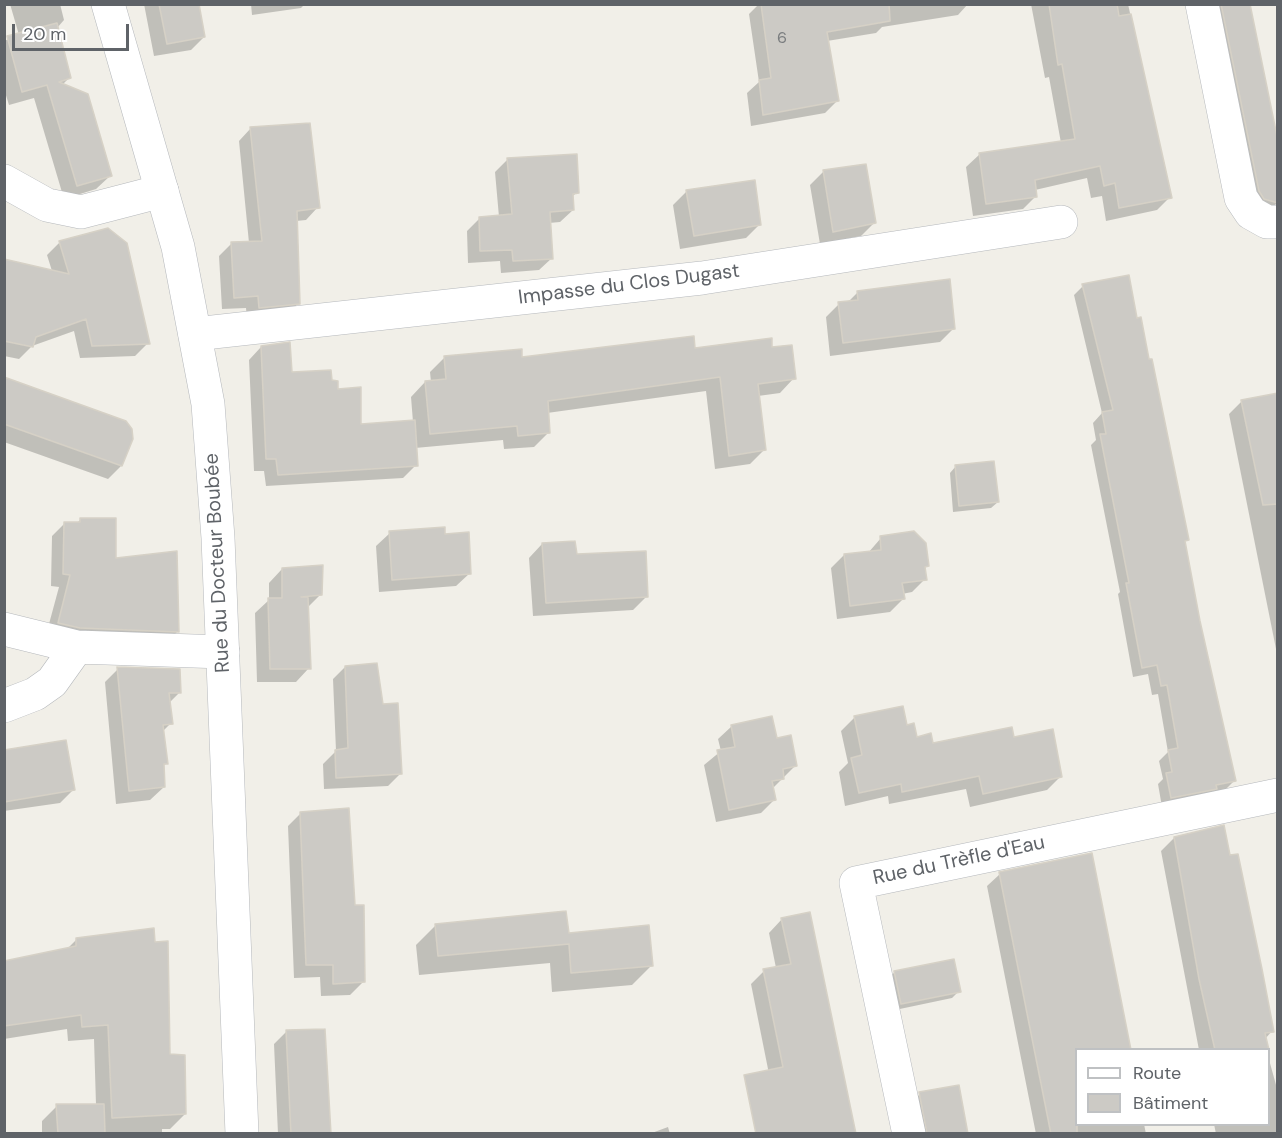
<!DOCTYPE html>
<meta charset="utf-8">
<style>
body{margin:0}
#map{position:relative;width:1282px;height:1138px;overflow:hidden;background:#f1efe8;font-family:"DM Sans",sans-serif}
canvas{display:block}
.frame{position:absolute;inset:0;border:6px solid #5f6368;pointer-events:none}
.legend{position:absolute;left:1075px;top:1048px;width:195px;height:78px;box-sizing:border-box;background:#fff;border:2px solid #bfc1c3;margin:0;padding:8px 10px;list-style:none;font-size:18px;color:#5f6368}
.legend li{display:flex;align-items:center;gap:12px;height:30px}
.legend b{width:30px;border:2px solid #bfc1c3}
.scale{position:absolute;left:12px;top:24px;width:117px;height:27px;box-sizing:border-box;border:3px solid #5f6368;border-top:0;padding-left:8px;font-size:18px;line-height:21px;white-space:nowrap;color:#5f6368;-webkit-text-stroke:4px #fff;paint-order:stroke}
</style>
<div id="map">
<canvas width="1282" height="1138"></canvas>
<div class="frame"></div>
<ul class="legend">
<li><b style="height:8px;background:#fff"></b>Route</li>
<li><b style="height:16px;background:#cccac5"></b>Bâtiment</li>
</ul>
<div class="scale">20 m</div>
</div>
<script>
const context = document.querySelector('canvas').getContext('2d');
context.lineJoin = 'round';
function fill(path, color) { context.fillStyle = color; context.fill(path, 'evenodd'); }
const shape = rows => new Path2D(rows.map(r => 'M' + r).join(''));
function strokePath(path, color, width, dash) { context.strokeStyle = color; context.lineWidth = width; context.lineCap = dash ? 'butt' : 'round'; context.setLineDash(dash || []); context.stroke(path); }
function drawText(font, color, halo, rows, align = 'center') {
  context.font = font + ' "DM Sans",sans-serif'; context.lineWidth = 4.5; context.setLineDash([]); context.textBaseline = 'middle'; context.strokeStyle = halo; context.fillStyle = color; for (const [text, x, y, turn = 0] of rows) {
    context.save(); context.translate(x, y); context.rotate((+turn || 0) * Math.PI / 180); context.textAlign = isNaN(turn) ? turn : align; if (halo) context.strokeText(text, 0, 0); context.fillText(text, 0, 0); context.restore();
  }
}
const shadow = shape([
 [10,4,60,4,64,20,57,28,69,78,62,85,110,176,96,189,64,199,34,98,9,105,4,89,4,41,19,35],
 [144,4,197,4,204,37,191,50,154,56],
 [251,4,305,4,301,8,252,15],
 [759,4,968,4,958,15,882,27,876,33,827,41,837,101,825,113,751,126,747,93,759,82,749,14],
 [1031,4,1128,4,1170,197,1157,210,1106,221,1102,196,1091,198,1087,178,1035,190,1036,196,1023,209,973,216,966,167,980,154,1061,143,1049,77,1045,78],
 [1202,4,1249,4,1278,202,1273,207,1250,210],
 [251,128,318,207,306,220,296,221,299,303,286,315,247,320,246,308,222,309,219,256,231,244,249,243,239,141],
 [508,159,577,192,572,197,573,210,560,222,549,223,552,258,539,270,501,273,500,261,468,263,467,231,480,218,499,217,495,172],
 [824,171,874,223,861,236,820,244,810,185],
 [686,192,759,225,746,238,680,249,673,205],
 [60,242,148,343,135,356,80,358,74,331,32,346,19,359,4,356,4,261,52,271,47,255],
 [1083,286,1187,540,1184,542,1199,621,1234,781,1225,790,1162,807,1158,784,1163,779,1159,761,1168,752,1158,694,1152,695,1148,674,1133,677,1118,594,1120,592,1091,445,1096,440,1093,423,1102,413,1074,295],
 [858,292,954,328,940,342,830,356,826,317,839,304,847,303],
 [261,347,290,373,331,382,359,425,413,422,411,397,425,382,431,382,430,372,445,357,521,359,694,349,771,348,794,378,780,393,758,396,765,449,750,464,715,469,706,391,547,413,549,432,534,447,504,449,503,440,415,448,416,465,403,478,266,486,264,471,254,471,249,360],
 [4,383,121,466,108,479,4,442],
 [1278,394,1278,659,1229,414,1242,401],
 [956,466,998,502,991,508,953,512,950,473],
 [81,519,178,631,165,644,46,635,59,587,51,586,52,536,64,524,76,524],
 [390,533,470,573,456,586,379,592,376,546],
 [881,538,928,565,924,569,925,579,912,592,902,594,903,599,890,612,837,619,831,568,844,555,868,553],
 [542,544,576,556,646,597,633,610,533,616,529,558],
 [282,569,320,595,307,608,309,668,296,682,257,682,255,613,269,600,269,583],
 [345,667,381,705,400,774,388,786,324,789,323,764,336,751,333,679],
 [118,669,179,693,169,703,171,723,162,732,166,764,162,767,164,787,150,800,116,804,105,682],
 [854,718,932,744,1013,738,1061,776,1047,790,970,807,966,789,889,804,888,796,845,806,839,772,848,763,841,731],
 [732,726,776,740,795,766,772,789,774,800,761,813,716,822,704,765,721,751,718,739],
 [4,752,73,790,60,803,4,811],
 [301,813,353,907,363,982,350,995,321,996,320,977,294,978,288,826],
 [1174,838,1272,1031,1265,1039,1267,1050,1199,1050,1161,851],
 [1000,874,1076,1050,1076,1124,1144,1124,1146,1134,1036,1134,987,886],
 [782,919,856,1134,770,1079,751,984,764,971,776,968,769,933],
 [436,925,568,935,652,965,632,985,552,992,550,963,419,975,416,945],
 [76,940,169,1055,185,1114,170,1129,162,1129,162,1134,42,1134,42,1121,57,1106,96,1105,94,1039,68,1041,67,1029,4,1039,4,962,66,950],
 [895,972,959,991,952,998,895,1010,888,978],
 [287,1031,330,1134,278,1134,274,1044],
 [1268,1056,1278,1092,1278,1134,1216,1134,1214,1124,1268,1124],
 [920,1094,967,1134,919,1134,914,1100],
 [668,1127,670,1134,649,1134]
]);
const building = shape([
 [159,4,199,4,205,37,167,44,159,4],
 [761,4,889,4,890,21,827,32,839,101,763,115,759,80,771,78,761,4],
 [1049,4,1117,4,1119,16,1131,14,1172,198,1119,208,1115,183,1104,186,1100,166,1035,180,1037,197,986,204,979,153,1075,139,1062,64,1058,65,1049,4],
 [1221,4,1250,4,1278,141,1278,203,1264,199,1259,191,1221,4],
 [57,23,71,78,59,82,88,94,112,176,77,186,47,85,22,92,7,36,57,23],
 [310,123,320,208,297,211,300,304,259,308,258,296,234,298,231,242,262,241,250,127,310,123],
 [577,154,579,193,573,194,574,210,550,212,553,259,513,261,512,250,480,251,479,217,512,214,507,158,577,154],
 [866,164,876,223,833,232,823,170,866,164],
 [755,180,761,225,694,236,686,190,755,180],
 [108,228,127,243,150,344,92,346,86,319,36,337,33,347,4,341,4,259,69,274,59,241,108,228],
 [1129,275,1137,318,1141,317,1149,359,1152,359,1189,540,1185,541,1200,621,1236,781,1216,785,1217,789,1171,798,1166,773,1172,772,1168,750,1178,748,1167,685,1161,686,1157,665,1142,668,1126,583,1129,583,1100,434,1106,434,1102,412,1113,410,1082,284,1129,275],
 [950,279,955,329,843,343,838,302,858,300,857,291,950,279],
 [694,336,695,348,772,338,772,347,792,345,796,379,758,384,766,450,729,456,720,377,548,401,550,433,518,436,517,426,430,434,425,381,446,379,444,356,522,349,522,357,694,336],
 [290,342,292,372,331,370,332,380,338,381,338,389,361,387,361,424,415,420,418,466,278,475,276,459,266,459,261,346,290,342],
 [4,377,126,421,132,429,133,439,122,466,4,424,4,377],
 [1278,393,1278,504,1263,505,1241,400,1278,393],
 [994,461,999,502,959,506,955,465,994,461],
 [80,518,116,518,116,558,177,551,179,632,80,628,58,623,70,575,63,574,64,522,80,522,80,518],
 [445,527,445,534,469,532,471,574,392,580,389,531,445,527],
 [914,531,926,543,929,566,925,567,927,580,902,583,905,599,850,606,844,554,881,550,880,536,914,531],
 [575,541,577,554,646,551,648,597,546,603,542,543,575,541],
 [323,565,322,595,301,597,308,597,311,669,270,669,268,598,282,598,282,568,323,565],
 [377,663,383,704,398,703,402,774,336,778,335,750,348,748,345,666,377,663],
 [117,667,180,669,181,693,169,693,173,724,163,725,168,764,164,764,165,787,129,791,117,667],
 [903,706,907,725,914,723,917,737,931,733,933,743,1012,727,1014,737,1053,729,1062,777,983,794,979,776,902,792,901,784,859,793,851,758,862,755,854,716,903,706],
 [772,716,777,738,791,735,797,766,783,769,784,779,772,781,776,800,729,810,717,750,735,747,731,725,772,716],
 [66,740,75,790,4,802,4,750,66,740],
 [349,808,355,905,364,905,365,982,333,984,333,965,306,965,300,812,349,808],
 [1224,825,1230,855,1238,854,1262,969,1274,1032,1265,1033,1269,1050,1215,1050,1199,979,1174,837,1224,825],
 [1092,853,1131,1050,1077,1050,1077,1134,1051,1134,999,872,1092,853],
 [566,911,569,933,649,925,653,966,571,973,569,944,438,956,435,924,566,911],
 [810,912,856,1134,756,1134,744,1075,783,1067,763,969,791,964,781,918,810,912],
 [154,928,155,942,168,941,170,1054,185,1055,186,1114,112,1118,108,1025,82,1027,81,1015,4,1026,4,961,76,946,76,938,154,928],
 [954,959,961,992,901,1004,894,971,954,959],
 [325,1029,331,1134,291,1134,286,1030,325,1029],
 [959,1085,968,1134,927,1134,919,1092,959,1085],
 [56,1104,104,1104,105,1134,58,1134,56,1104]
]);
const minor = shape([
 [1202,4,1241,198,1251,213,1267,222,1278,222],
 [4,181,47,205,81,212,162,191],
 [195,334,702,278,1061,222],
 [4,629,77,647,223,652],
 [4,706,35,694,52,682,77,647],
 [909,1134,856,883,1278,795]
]);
const tertiary = shape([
 [108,4,178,247,208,404,218,538,242,1134]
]);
const numberNames = [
 ["6",782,39]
];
const streetNames = [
 ["Impasse du Clos Dugast",629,285,-7],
 ["Rue du Docteur Boubée",218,563,-93],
 ["Rue du Trèfle d'Eau",959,861,-12]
];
fill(shadow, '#0003');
fill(building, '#cccac5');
strokePath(building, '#d6d1c6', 1.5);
strokePath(minor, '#b5b8bc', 34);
strokePath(tertiary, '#b5b8bc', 34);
strokePath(minor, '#fff', 33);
strokePath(tertiary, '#fff', 33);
drawText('16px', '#7a7d7f', null, numberNames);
drawText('20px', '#5f6368', '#fff', streetNames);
</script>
